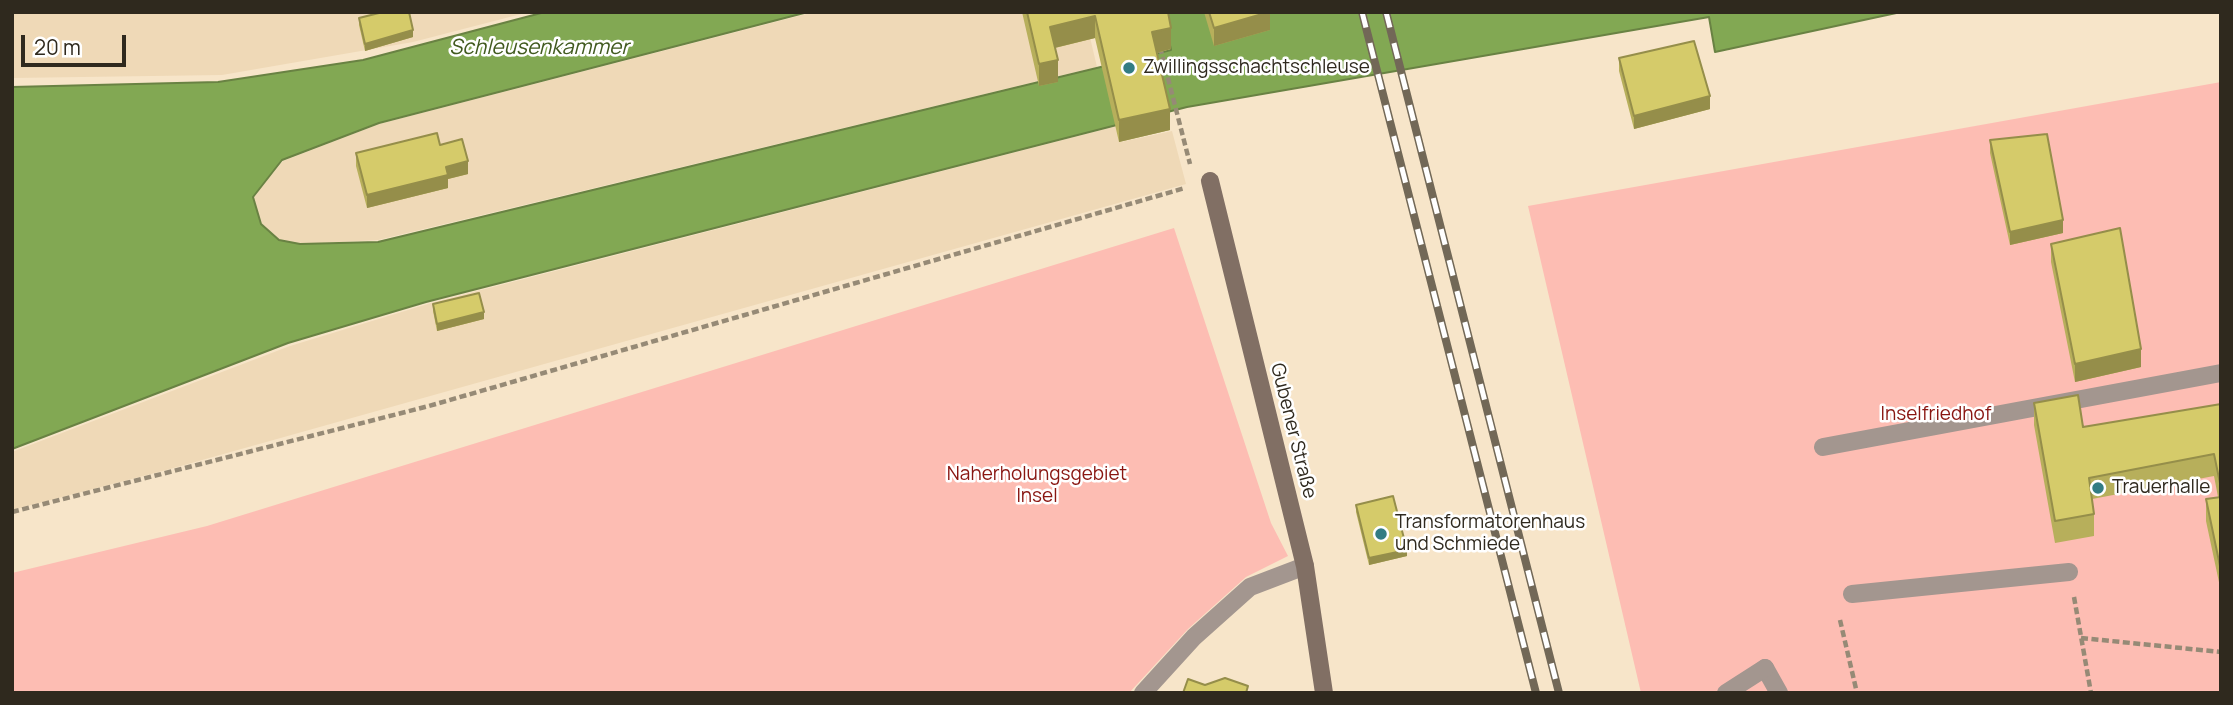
<!DOCTYPE html>
<meta charset="utf-8">
<style>
body{margin:0}
#map{position:relative;width:2233px;height:705px;overflow:hidden;background:#f7e5c9;font-family:Manrope,sans-serif}
canvas{display:block}
.frame{position:absolute;inset:0;border:14px solid #2f291e;pointer-events:none}
.scale{position:absolute;left:21px;top:35px;width:105px;height:32px;box-sizing:border-box;border:4px solid #2f291e;border-top:0;padding-left:9px;font-size:21px;line-height:24px;white-space:nowrap;color:#2f291e;-webkit-text-stroke:5px #fff;paint-order:stroke}
</style>
<div id="map">
<canvas width="2233" height="705"></canvas>
<div class="frame"></div>
<div class="scale">20 m</div>
</div>
<script>
const context = document.querySelector('canvas').getContext('2d');
context.lineJoin = 'round';
function fill(path, color) { context.fillStyle = color; context.fill(path, 'evenodd'); }
const shape = rows => new Path2D(rows.map(r => 'M' + r).join(''));
function strokePath(path, color, width, dash) { context.strokeStyle = color; context.lineWidth = width; context.lineCap = dash ? 'butt' : 'round'; context.setLineDash(dash || []); context.stroke(path); }
function drawText(font, color, halo, rows, align = 'center') {
  context.font = font + ' Manrope,sans-serif'; context.lineWidth = 5; context.setLineDash([]); context.textBaseline = 'middle'; context.strokeStyle = halo; context.fillStyle = color; for (const [text, x, y, turn = 0] of rows) {
    context.save(); context.translate(x, y); context.rotate((+turn || 0) * Math.PI / 180); context.textAlign = isNaN(turn) ? turn : align; if (halo) context.strokeText(text, 0, 0); context.fillText(text, 0, 0); context.restore();
  }
}
const built = shape([
 [12,12,529,12,413,42,222,75,12,78],
 [814,12,1084,12,1097,67,378,240,300,244,280,240,261,223,253,197,283,161,379,124],
 [1117,126,1121,142,1172,131,1186,184,170,469,12,510,12,452,290,346,431,303]
]);
const green = shape([
 [2221,82,2221,693,1641,693,1528,206],
 [1174,228,1271,523,1288,556,1246,577,1188,629,1129,693,12,693,12,573,207,526]
]);
const water = shape([
 [545,12,808,12,379,123,282,160,253,197,261,224,279,240,300,244,378,242,1171,50,1163,12,1901,12,1715,52,1709,17,1187,107,426,302,288,343,12,449,12,87,218,82,363,60,545,12]
]);
const path = shape([
 [1160,47,1190,164],
 [12,512,429,406,1185,188],
 [2074,597,2091,693],
 [1840,620,1857,693],
 [2081,638,2221,652]
]);
const lane = shape([
 [1823,447,2221,373],
 [1852,594,2069,572],
 [1765,668,1779,693]
]);
const street = shape([
 [1143,693,1194,637,1250,587,1305,566],
 [1726,693,1765,668]
]);
const secondary = shape([
 [1210,181,1305,566,1324,693]
]);
const rail = shape([
 [1362,12,1536,693],
 [1386,12,1559,693]
]);
const wall = shape([
 [1022,12,1168,12,1171,49,1157,53,1170,130,1119,142,1095,38,1055,48,1058,82,1039,86],
 [1204,12,1270,12,1270,30,1214,46],
 [359,18,413,37,365,51,359,25],
 [1619,58,1710,109,1634,129,1619,71],
 [1990,140,2063,233,2010,245,1990,153],
 [440,145,468,174,448,179,448,188,367,208,356,166,356,153],
 [2051,244,2141,367,2075,382,2051,262],
 [433,304,484,319,437,331,433,311],
 [2034,403,2083,427,2221,404,2221,587,2220,587,2206,521,2206,499,2218,497,2214,476,2092,499,2094,514,2094,536,2055,543,2034,425],
 [1356,505,1407,556,1369,565,1356,512]
]);
const shadedWall = shape([
 [1270,12,1270,30,1214,46,1214,28],
 [1095,16,1095,38,1050,49,1050,27],
 [1171,28,1171,49,1152,54,1152,32],
 [413,30,413,37,365,51,365,44],
 [1058,60,1058,82,1039,86,1039,64],
 [1710,96,1710,109,1634,129,1634,116],
 [1170,109,1170,130,1119,142,1119,120],
 [468,161,468,174,448,179,448,188,367,208,367,195,446,167],
 [2063,220,2063,233,2010,245,2010,232],
 [484,312,484,319,437,331,437,324],
 [2141,349,2141,367,2075,382,2075,364],
 [1407,550,1407,556,1369,565,1369,558]
]);
const building = shape([
 [383,12,409,12,413,30,365,44,359,18,383,12],
 [1027,12,1168,12,1171,28,1152,32,1170,109,1119,120,1095,16,1050,27,1058,60,1039,64,1027,12],
 [1209,12,1269,12,1214,28,1209,12],
 [1694,41,1710,96,1634,116,1619,58,1694,41],
 [437,133,440,145,462,139,468,161,446,167,448,175,367,195,356,153,437,133],
 [2047,134,2063,220,2010,232,1990,140,2047,134],
 [2120,228,2141,349,2075,364,2051,244,2120,228],
 [479,293,484,312,437,324,433,304,479,293],
 [2078,395,2083,427,2221,404,2221,488,2214,454,2089,478,2094,514,2055,521,2034,403,2078,395],
 [1393,496,1407,550,1369,558,1356,505,1393,496],
 [2221,497,2221,565,2220,566,2206,499,2221,497],
 [1225,678,1248,686,1246,693,1183,693,1188,679,1205,685,1225,678]
]);
const markers = [
 [1129,68,7,"#337c83"],
 [2098,488,7,"#337c83"],
 [1381,534,7,"#337c83"]
];
const poiNames = [
 ["Zwillingsschachtschleuse",1143,68],
 ["Trauerhalle",2112,488],
 ["Transformatorenhaus",1395,523],
 ["und Schmiede",1395,545]
];
const parkNames = [
 ["Inselfriedhof",1936,415],
 ["Naherholungsgebiet",1037,475],
 ["Insel",1037,497]
];
const streetNames = [
 ["Gubener Straße",1293,431,76]
];
const waterNames = [
 ["Schleusenkammer",539,48]
];
fill(built, '#efd9b7');
fill(green, '#fdbdb3');
fill(water, '#82a853');
strokePath(water, '#698243', 2);
strokePath(path, '#968a76', 4.5, [7, 3.5]);
strokePath(lane, '#a3968f', 18);
strokePath(street, '#a3968f', 18);
strokePath(secondary, '#816f64', 18);
strokePath(rail, '#726857', 8);
strokePath(rail, '#fff', 5, [16]);
fill(wall, '#b7af5b');
fill(shadedWall, '#958e4a');
fill(building, '#d5cb6a');
strokePath(building, '#958e4a', 2);
for (const [x, y, r, color] of markers) { const dot = new Path2D(); dot.arc(x, y, r, 0, 2 * Math.PI); context.fillStyle = color; context.fill(dot); strokePath(dot, '#fff', 2.5); }
drawText('19px', '#2f291e', '#fff', poiNames, 'left');
drawText('19px', '#891611', '#fff', parkNames);
drawText('19px', '#2f291e', '#fff', streetNames);
drawText('italic 21px', '#415a1f', '#fff', waterNames);
</script>
